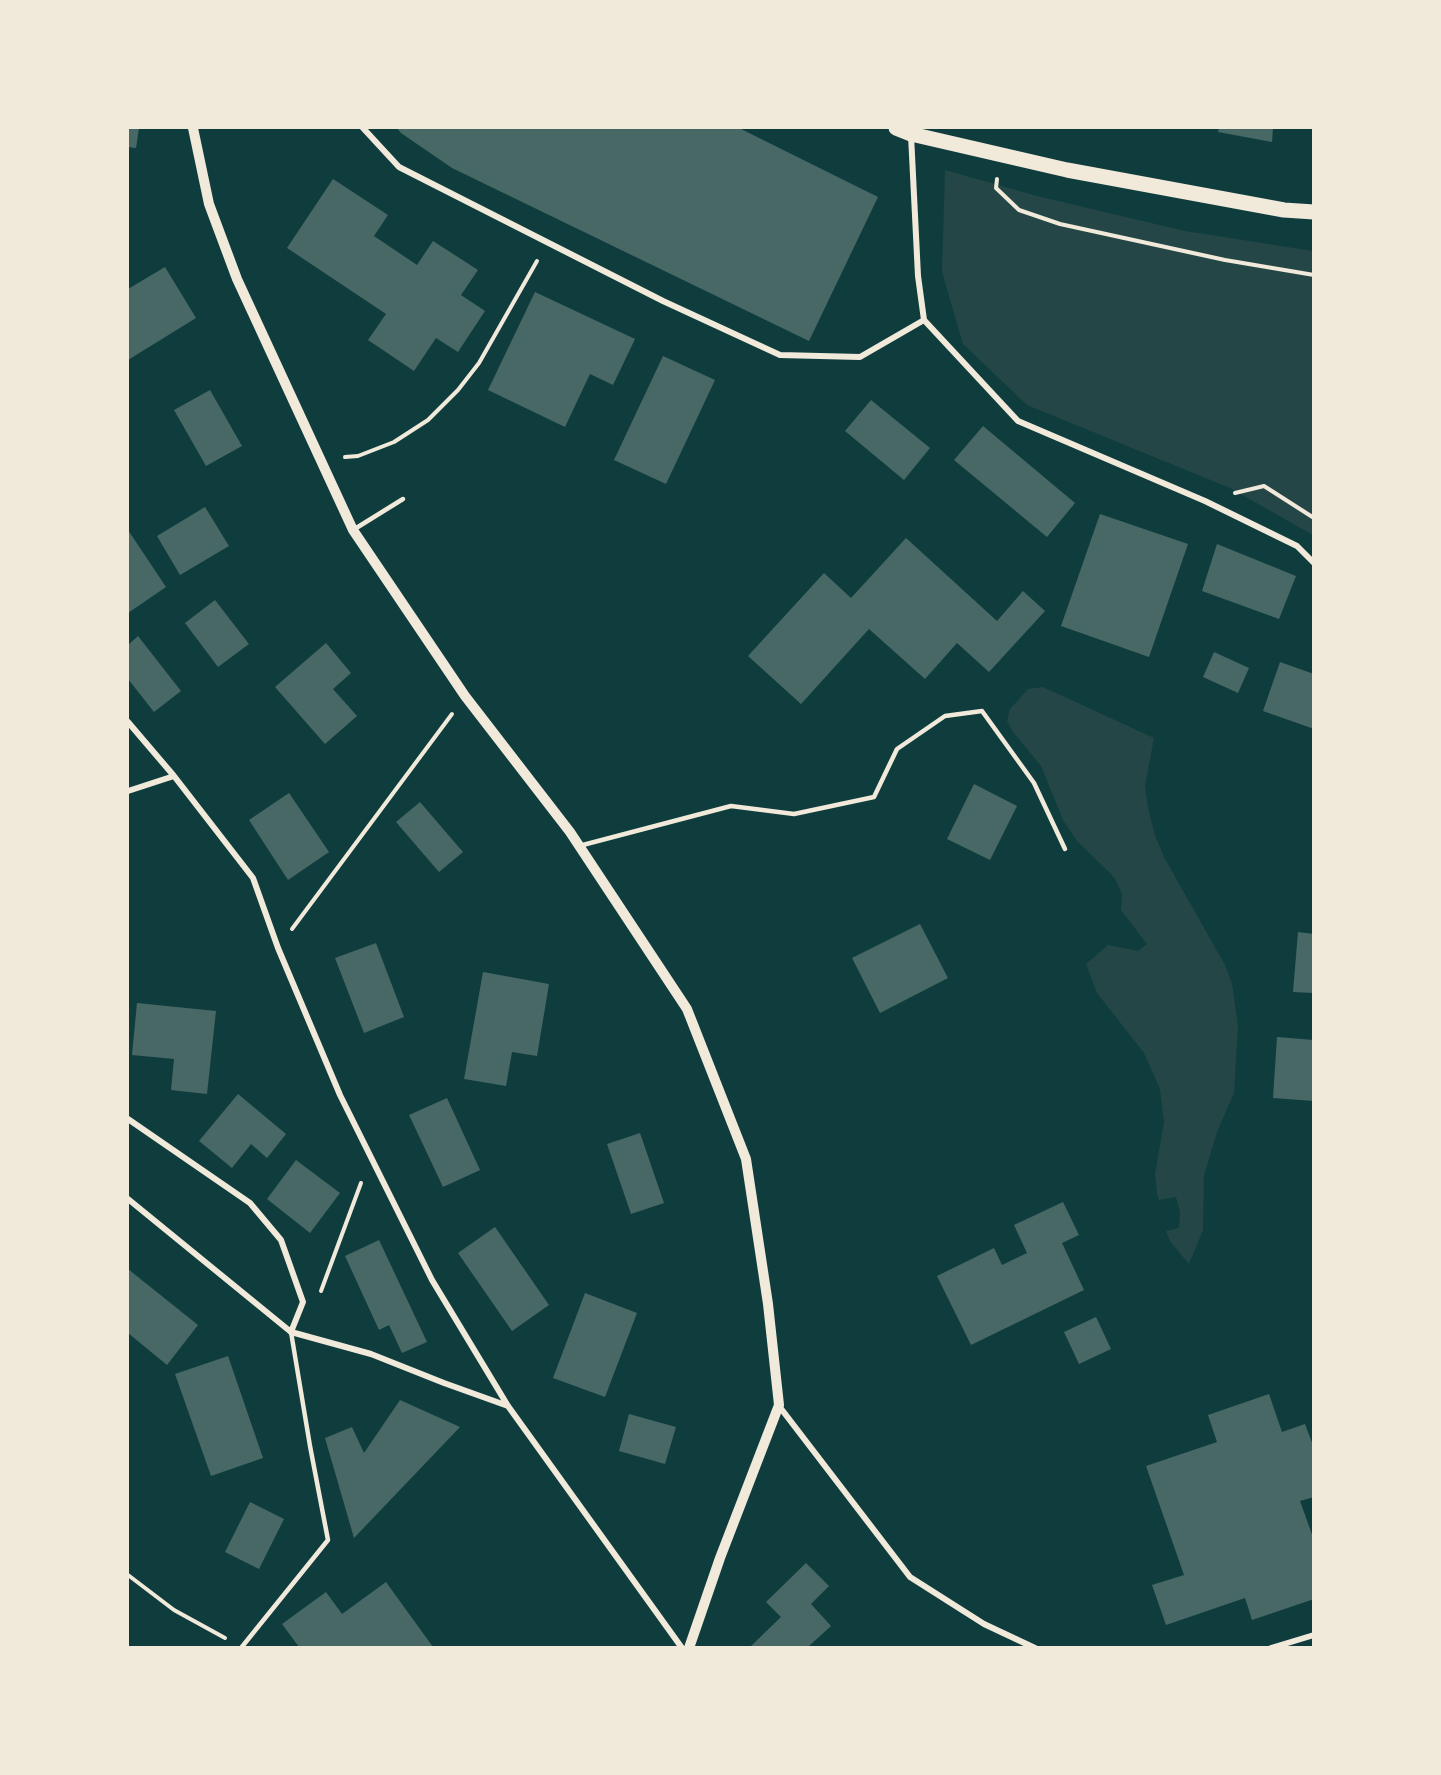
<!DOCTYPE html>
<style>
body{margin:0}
#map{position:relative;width:1441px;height:1775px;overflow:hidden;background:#0f3d3e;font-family:Manrope,sans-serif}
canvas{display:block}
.frame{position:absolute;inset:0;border:129px solid #f1e9da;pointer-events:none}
</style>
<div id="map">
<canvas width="1441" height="1775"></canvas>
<div class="frame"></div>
</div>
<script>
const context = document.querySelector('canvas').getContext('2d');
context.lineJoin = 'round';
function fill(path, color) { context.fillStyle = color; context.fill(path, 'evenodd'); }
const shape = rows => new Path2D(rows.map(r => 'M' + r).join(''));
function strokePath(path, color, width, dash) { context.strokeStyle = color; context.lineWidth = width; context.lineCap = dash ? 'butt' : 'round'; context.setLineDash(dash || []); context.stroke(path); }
const green = shape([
 [945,170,1037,196,1185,231,1313,251,1313,535,1230,488,1027,405,963,344,942,272],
 [1043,687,1154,738,1145,786,1148,807,1155,836,1164,857,1225,965,1232,984,1238,1026,1234,1093,1217,1132,1204,1175,1203,1230,1189,1264,1170,1241,1166,1231,1179,1228,1180,1212,1176,1197,1159,1200,1157,1194,1155,1174,1164,1122,1160,1089,1144,1053,1097,993,1086,964,1108,945,1138,951,1147,944,1121,910,1122,895,1117,882,1112,875,1077,841,1063,820,1041,766,1013,732,1007,721,1010,709,1028,689]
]);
const building = shape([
 [128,128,139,128,136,148,128,147],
 [397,128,739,128,878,197,809,341,452,168,401,133],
 [1219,128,1273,128,1272,142,1218,132],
 [333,179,388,215,374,236,417,265,433,241,478,270,461,295,485,311,458,352,436,338,414,371,368,340,386,314,287,248],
 [165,267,196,318,128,360,128,289],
 [535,292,635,339,613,385,590,374,565,427,488,390],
 [663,356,715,380,666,484,614,460],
 [210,390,242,446,206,466,174,410],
 [871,400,930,448,904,480,845,431],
 [983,426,1075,503,1047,537,954,460],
 [205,507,229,546,180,575,157,536],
 [1100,514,1188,544,1149,657,1061,626],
 [128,530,166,587,128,613],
 [906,538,997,621,1023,591,1045,611,989,672,957,643,925,679,869,629,801,704,748,656,824,573,851,598],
 [1217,544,1296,576,1279,619,1202,591],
 [215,600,249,644,218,667,185,623],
 [138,636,181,691,154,712,128,679,128,645],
 [326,643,351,673,333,689,357,716,325,744,275,687],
 [1214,652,1249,668,1238,693,1203,677],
 [1280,662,1314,674,1314,729,1263,711],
 [974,784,1017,806,990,860,947,839],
 [289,793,329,852,288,880,249,820],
 [420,802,463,852,439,872,396,822],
 [920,924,948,978,880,1013,852,958],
 [1298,932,1314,934,1314,993,1293,992],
 [376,943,404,1017,364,1033,335,958],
 [483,972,549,984,537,1056,512,1052,506,1086,464,1079],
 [137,1003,216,1011,207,1094,171,1090,174,1059,132,1055],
 [1277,1037,1314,1040,1314,1101,1273,1098],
 [238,1094,286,1134,267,1158,251,1144,232,1168,199,1141],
 [447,1098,480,1170,443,1187,409,1115],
 [640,1133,664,1203,631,1214,607,1144],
 [296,1160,340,1193,310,1233,267,1199],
 [1063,1202,1079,1235,1062,1243,1084,1290,971,1345,937,1276,994,1248,1002,1265,1027,1253,1014,1225],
 [495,1227,549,1305,512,1331,458,1253],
 [379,1240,427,1342,402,1353,389,1325,379,1330,345,1256],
 [128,1269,198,1325,167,1365,128,1333],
 [585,1293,637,1313,605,1397,553,1378],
 [1096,1317,1111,1349,1079,1364,1064,1332],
 [228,1356,263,1458,211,1476,175,1374],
 [1269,1394,1282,1432,1305,1424,1314,1448,1314,1497,1300,1501,1314,1540,1314,1599,1252,1620,1245,1598,1166,1625,1152,1585,1184,1575,1146,1466,1217,1442,1208,1415],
 [400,1400,460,1427,354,1538,325,1438,352,1427,364,1453],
 [629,1414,676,1427,665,1464,619,1451],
 [250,1502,284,1519,259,1569,225,1552],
 [806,1563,829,1586,811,1604,831,1626,808,1647,750,1647,781,1617,766,1602],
 [386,1582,433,1647,299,1647,282,1624,326,1592,342,1614]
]);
const path = shape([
 [997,179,996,188,1019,210,1060,224,1225,260,1314,275],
 [345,457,358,456,394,442,428,420,458,390,479,363,537,261],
 [1235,493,1264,486,1314,518],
 [292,929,452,714],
 [321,1291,361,1183],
 [128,1575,174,1610,225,1638]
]);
const service = shape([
 [353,530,403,499],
 [579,846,731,806,794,814,874,797,897,749,945,716,982,711,1034,783,1065,849],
 [241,1648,328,1540,310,1446,291,1332]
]);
const minor = shape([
 [363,128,399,167,663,301,780,355,860,357,924,320],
 [911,135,918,276,924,320,1018,421,1205,501,1297,546,1314,563],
 [128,722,174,776,253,878,278,948,340,1095,432,1280,508,1406,682,1648],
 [128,791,174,776],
 [128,1119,250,1203,281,1240,303,1302,291,1332],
 [128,1199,291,1332,371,1354,444,1383,508,1406],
 [779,1406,910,1577,984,1624,1035,1648],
 [1271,1648,1314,1635]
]);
const tertiary = shape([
 [193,128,209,204,237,279,353,530,465,696,570,832,687,1009,746,1159,768,1304,779,1405,720,1558,689,1648]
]);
const primary = shape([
 [896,128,911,134,1067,170,1284,210,1314,212]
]);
fill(green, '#244646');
fill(building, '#486865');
strokePath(path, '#f1e9da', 4);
strokePath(service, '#f1e9da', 4.5);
strokePath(minor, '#f1e9da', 6);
strokePath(tertiary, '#f1e9da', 10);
strokePath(primary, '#f1e9da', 15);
</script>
